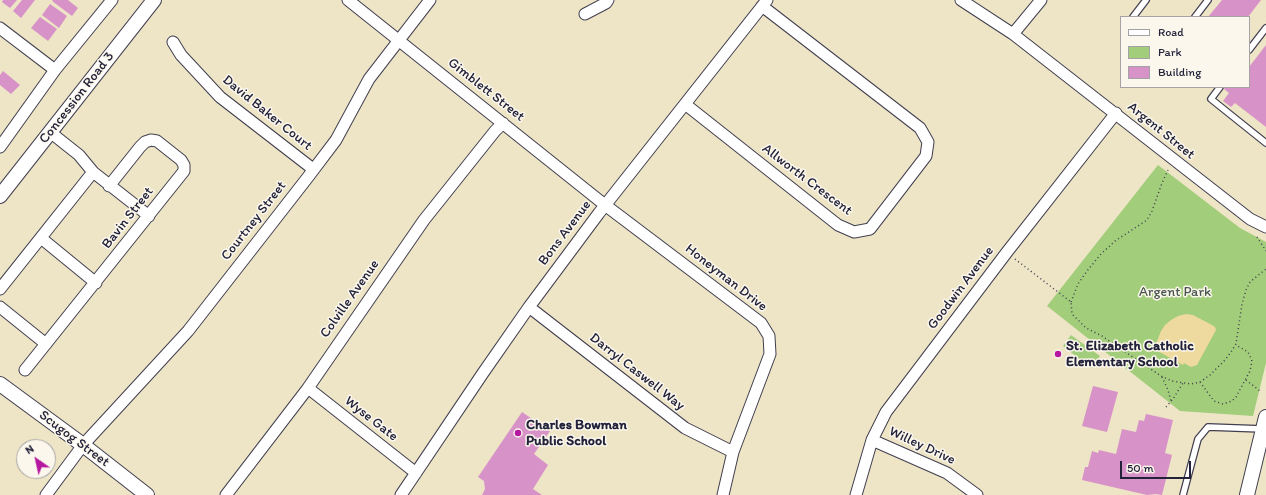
<!DOCTYPE html>
<style>
body{margin:0}
#map{position:relative;width:1266px;height:495px;overflow:hidden;background:#eee4c6;font-family:Itim,sans-serif}
canvas{display:block}
.legend{position:absolute;left:1120px;top:16px;width:130px;height:72px;box-sizing:border-box;background:#fbf7ec;border:1px solid #a4a2a5;margin:0;padding:5px 7px;list-style:none;font-size:12px;color:#22223b}
.legend li{display:flex;align-items:center;gap:8px;height:20px}
.legend b{width:20px;border:1px solid #a4a2a5}
.north{position:absolute;left:16px;top:439px;width:40px;height:40px;box-sizing:border-box;background:#fbf7ec;border:1px solid #a4a2a5;border-radius:50%;rotate:326deg;font-size:11px;font-weight:700;line-height:16px;text-align:center;color:#22223b}
.north::after{content:'';display:block;margin:auto;width:14px;height:18px;background:#b5179e;clip-path:polygon(50% 0,100% 100%,50% 72%,0 100%)}
.scale{position:absolute;left:1120px;top:461px;width:71px;height:18px;box-sizing:border-box;border:2px solid #22223b;border-top:0;padding-left:5px;font-size:12px;line-height:14px;white-space:nowrap;color:#22223b;-webkit-text-stroke:3px #fbf7ec;paint-order:stroke}
</style>
<div id="map">
<canvas width="1266" height="495"></canvas>
<ul class="legend">
<li><b style="height:5px;background:#fff"></b>Road</li>
<li><b style="height:11px;background:#a2cd7a"></b>Park</li>
<li><b style="height:11px;background:#d793c7"></b>Building</li>
</ul>
<div class="north">N</div>
<div class="scale">50 m</div>
</div>
<script>
const context = document.querySelector('canvas').getContext('2d');
context.lineJoin = 'round';
function fill(path, color) { context.fillStyle = color; context.fill(path, 'evenodd'); }
const shape = rows => new Path2D(rows.map(r => 'M' + r).join(''));
function strokePath(path, color, width, dash) { context.strokeStyle = color; context.lineWidth = width; context.lineCap = dash ? 'butt' : 'round'; context.setLineDash(dash || []); context.stroke(path); }
function drawText(font, color, halo, rows, align = 'center') {
  context.font = font + ' Itim,sans-serif'; context.lineWidth = 3; context.setLineDash([]); context.textBaseline = 'middle'; context.strokeStyle = halo; context.fillStyle = color; for (const [text, x, y, turn = 0] of rows) {
    context.save(); context.translate(x, y); context.rotate((+turn || 0) * Math.PI / 180); context.textAlign = isNaN(turn) ? turn : align; if (halo) context.strokeText(text, 0, 0); context.fillText(text, 0, 0); context.restore();
  }
}
const green = shape([
 [1158,165,1240,228,1266,242,1266,363,1253,416,1180,411,1047,306],
 [1071,335,1100,356,1091,368,1063,346]
]);
const sand = shape([
 [1186,314,1193,315,1212,325,1215,327,1216,330,1197,365,1191,367,1184,363,1183,365,1154,349,1161,331,1165,325,1171,320,1178,316]
]);
const building = shape([
 [3,0,17,0,10,8,2,2],
 [22,0,35,0,21,18,13,11],
 [53,0,68,0,78,8,72,16,52,1],
 [1222,0,1261,0,1248,17,1208,17],
 [50,4,67,16,59,28,42,15],
 [40,17,57,29,48,41,31,28],
 [1266,45,1266,127,1235,103,1231,107,1223,101,1229,93,1224,89,1225,87,1249,87,1249,67],
 [3,71,20,85,11,94,0,85,0,75],
 [1093,386,1118,392,1107,432,1082,426],
 [522,412,550,431,534,454,548,465,533,489,542,495,482,495,485,489,484,481,478,477],
 [1146,414,1173,420,1165,453,1172,455,1162,495,1156,494,1147,495,1082,480,1085,467,1088,467,1092,451,1098,453,1099,450,1116,454,1122,429,1136,432,1139,420,1144,421]
]);
const path = shape([
 [1257,237,1266,251],
 [1015,259,1071,302,1072,314,1086,328,1102,336,1161,376,1172,381,1191,384,1200,382,1210,375,1225,360,1231,352,1236,344,1242,304,1246,290,1250,282,1266,269],
 [1071,302,1078,284,1087,271,1101,254,1115,241,1147,220,1152,211,1162,183,1168,170],
 [1162,377,1168,390,1171,401],
 [1246,380,1260,391],
 [1200,382,1214,401,1223,404,1232,401,1236,397,1250,371,1252,361,1248,352,1236,345],
 [1166,407,1173,399,1183,383]
]);
const service = shape([
 [1133,17,1146,0],
 [1195,17,1208,0],
 [1249,50,1266,28],
 [1220,87,1211,99,1266,143],
 [1183,495,1198,439,1208,427,1263,429]
]);
const minor = shape([
 [348,0,605,205,761,323,769,336,770,354,733,452,723,495],
 [961,0,1013,34,1250,219,1266,227],
 [585,14,606,3,608,0],
 [0,28,55,70],
 [1013,34,1041,0],
 [173,42,181,55,220,97,313,169],
 [685,104,838,225,854,232,870,229,926,156,928,142,920,128,762,6],
 [0,147,55,70,112,0],
 [93,172,149,216],
 [41,238,96,283],
 [0,289,93,172,79,155,50,132],
 [0,307,46,344],
 [529,307,685,428,733,452],
 [25,370,180,176,184,171,184,165,181,160,157,141,151,140,145,142,140,147,109,186],
 [308,388,416,473],
 [872,440,947,473,977,495],
 [46,495,83,445,188,331,308,177,336,140,369,79,430,0],
 [226,495,308,388,424,220,495,131,503,123],
 [401,495,483,373,529,307,599,213,767,0],
 [856,495,872,440,886,412,1007,252,1116,113]
]);
const tertiary = shape([
 [0,196,154,0],
 [0,384,83,445,147,495],
 [1247,495,1266,417]
]);
const markers = [
 [1058,354,4,"#b5179e"],
 [518,433,4,"#b5179e"]
];
const streetNames = [
 ["Gimblett Street",486,90,38],
 ["Concession Road 3",77,98,-52],
 ["David Baker Court",267,113,39],
 ["Argent Street",1161,131,39],
 ["Allworth Crescent",807,180,37],
 ["Bavin Street",128,218,-52],
 ["Courtney Street",254,221,-52],
 ["Bons Avenue",565,233,-53],
 ["Honeyman Drive",726,278,38],
 ["Goodwin Avenue",961,288,-53],
 ["Colville Avenue",350,299,-55],
 ["Darryl Caswell Way",637,372,38],
 ["Wyse Gate",371,419,38],
 ["Scugog Street",74,439,37],
 ["Willey Drive",922,446,25]
];
const parkNames = [
 ["Argent Park",1175,292]
];
const poiNames = [
 ["St. Elizabeth Catholic",1066,346],
 ["Elementary School",1066,362],
 ["Charles Bowman",526,425],
 ["Public School",526,441]
];
fill(green, '#a2cd7a');
fill(sand, '#eeda9e');
fill(building, '#d793c7');
strokePath(service, '#413f50', 8);
strokePath(minor, '#413f50', 13);
strokePath(tertiary, '#413f50', 16);
strokePath(path, '#413f50', 1.5, [1, 3]);
strokePath(service, '#fff', 5.5);
strokePath(minor, '#fff', 11);
strokePath(tertiary, '#fff', 14);
for (const [x, y, r, color] of markers) { const dot = new Path2D(); dot.arc(x, y, r, 0, 2 * Math.PI); context.fillStyle = color; context.fill(dot); strokePath(dot, '#fbf7ec', 1.5); }
drawText('14px', '#22223b', '#fbf7ec', streetNames);
drawText('14px', '#48554e', '#fbf7ec', parkNames);
drawText('bold 14px', '#22223b', '#fbf7ec', poiNames, 'left');
</script>
